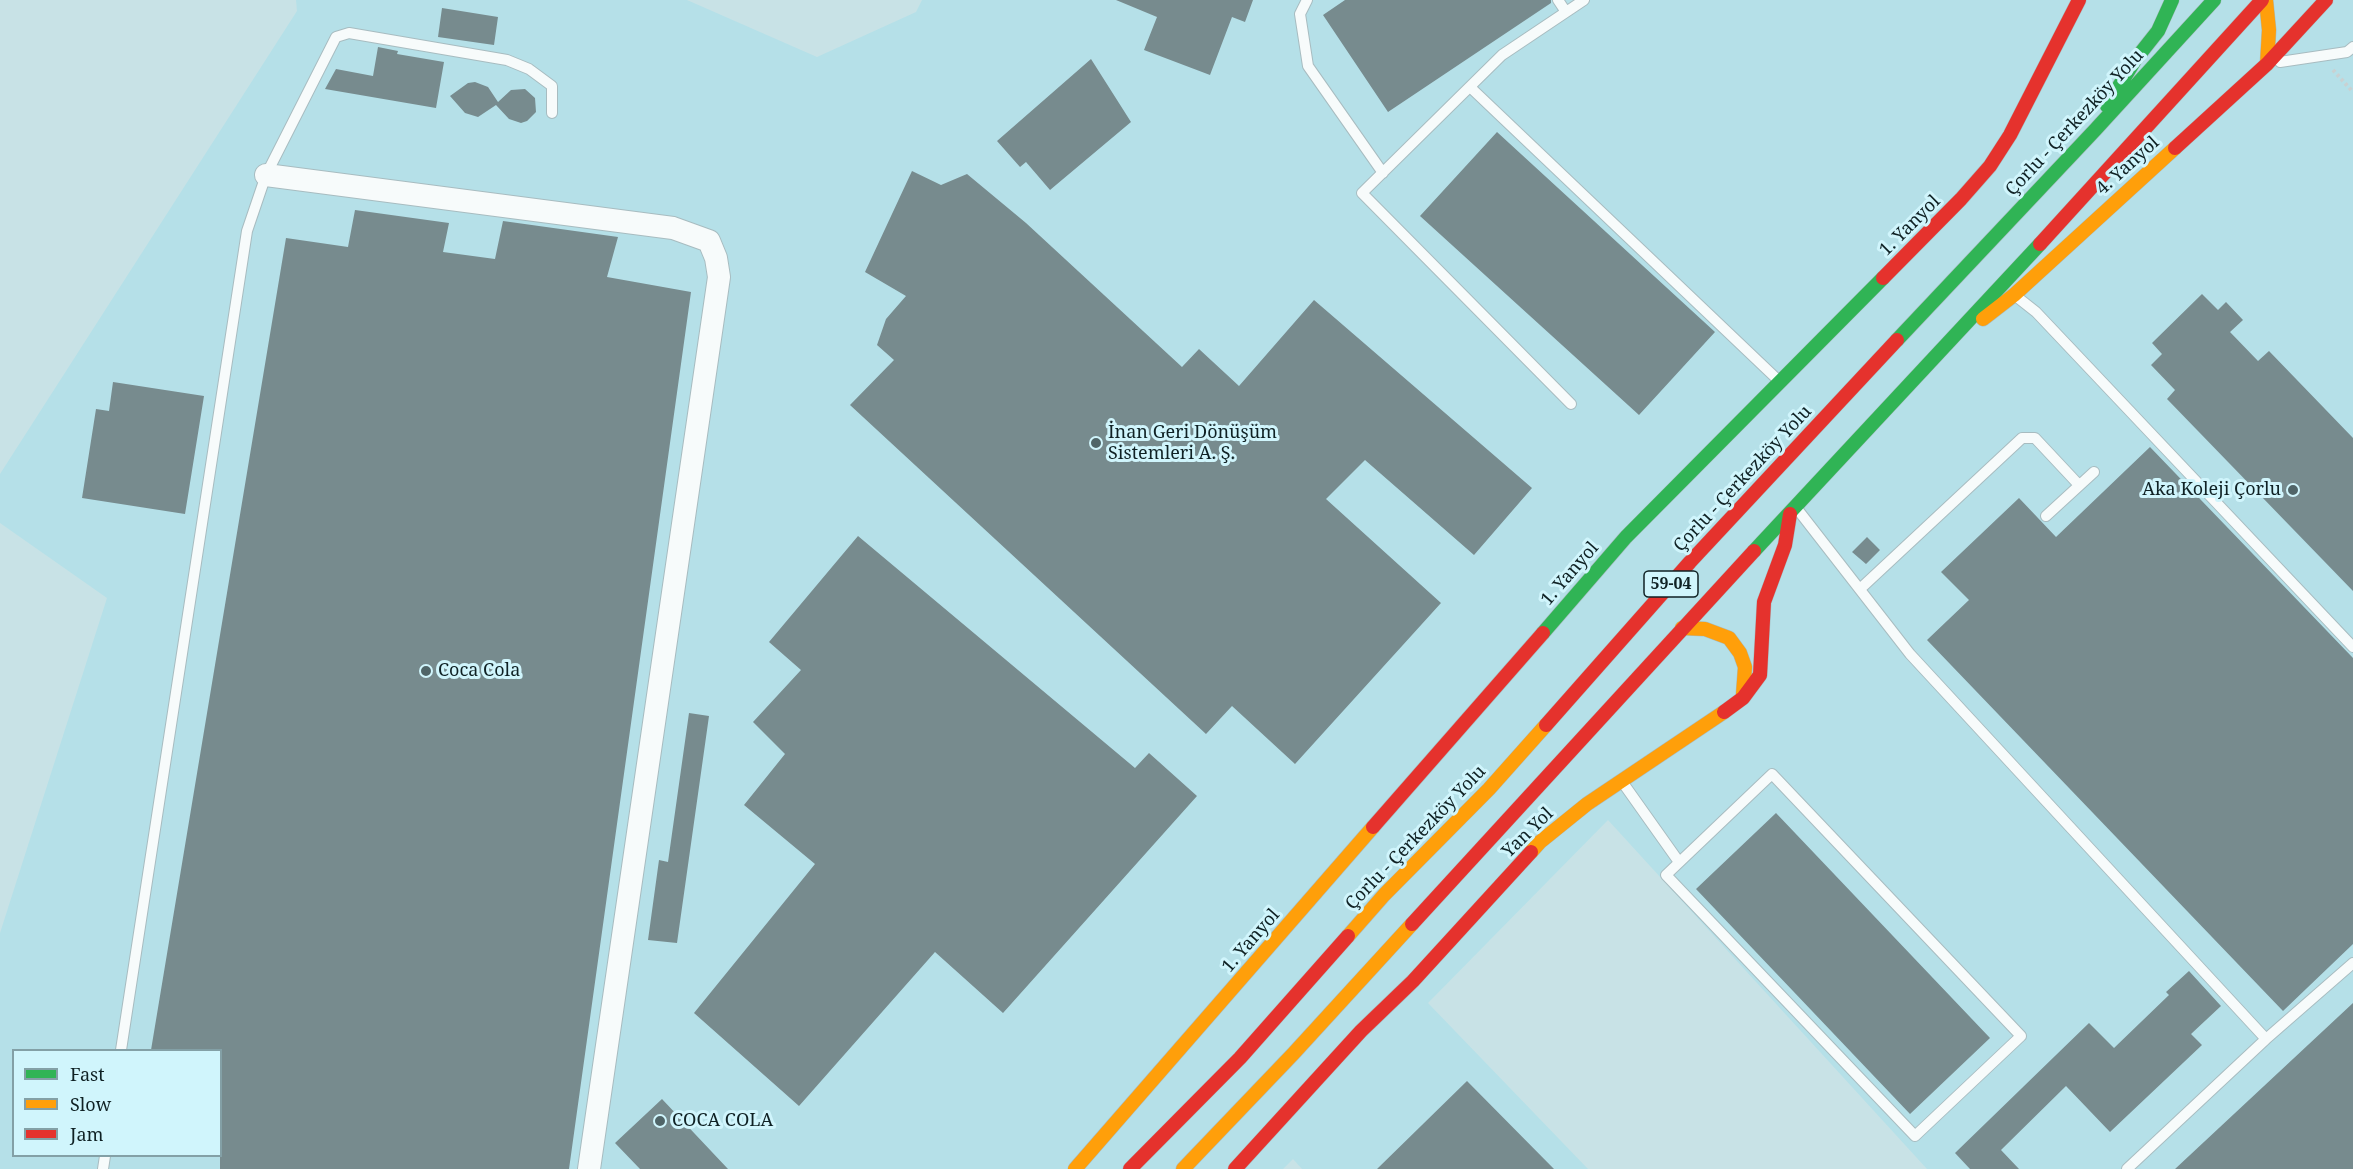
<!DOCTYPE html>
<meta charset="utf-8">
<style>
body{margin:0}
#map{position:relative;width:2353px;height:1169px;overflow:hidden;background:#c8e2e6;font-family:"Noto Serif",serif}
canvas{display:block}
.legend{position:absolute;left:12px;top:1049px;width:210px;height:108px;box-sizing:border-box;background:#d0f5fc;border:2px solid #83a0a6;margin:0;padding:8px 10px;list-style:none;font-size:18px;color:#0f2124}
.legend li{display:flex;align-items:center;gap:12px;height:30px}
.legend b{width:30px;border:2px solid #83a0a6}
</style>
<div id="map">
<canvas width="2353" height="1169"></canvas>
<ul class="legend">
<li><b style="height:8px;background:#30b455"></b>Fast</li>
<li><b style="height:8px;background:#ff9f0a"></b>Slow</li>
<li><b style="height:8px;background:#e5322d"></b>Jam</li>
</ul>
</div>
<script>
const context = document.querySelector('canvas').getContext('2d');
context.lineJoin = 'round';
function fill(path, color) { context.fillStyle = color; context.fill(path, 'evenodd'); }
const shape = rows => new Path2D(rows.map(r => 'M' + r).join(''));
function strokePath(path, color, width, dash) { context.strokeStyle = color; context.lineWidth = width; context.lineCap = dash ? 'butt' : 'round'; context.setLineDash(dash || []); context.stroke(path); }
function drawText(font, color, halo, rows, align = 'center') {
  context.font = font + ' "Noto Serif",serif'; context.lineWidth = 6; context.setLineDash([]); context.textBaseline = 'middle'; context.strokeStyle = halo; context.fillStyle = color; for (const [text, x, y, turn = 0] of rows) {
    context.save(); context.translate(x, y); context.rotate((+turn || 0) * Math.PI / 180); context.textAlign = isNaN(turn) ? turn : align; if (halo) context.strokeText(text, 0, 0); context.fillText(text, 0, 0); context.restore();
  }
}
const built = shape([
 [296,0,687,0,817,57,916,12,922,0,2353,0,2353,1169,1927,1169,1608,820,1428,1003,1588,1169,1302,1169,1293,1159,1283,1169,0,1169,0,933,107,598,0,523,0,474,297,11],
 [14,1050,220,1050,220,1156,14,1156]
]);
const building = shape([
 [1116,0,1253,0,1245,22,1232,17,1210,75,1144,50,1157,17],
 [1345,0,1551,0,1551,3,1388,112,1323,15],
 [442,8,498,17,494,45,438,37],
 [378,47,398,51,397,54,444,62,436,108,325,89,336,69,373,76],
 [1091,59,1131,122,1050,190,1026,162,1020,167,997,141],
 [475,82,488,87,498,102,511,90,525,89,535,98,536,112,527,121,521,123,509,119,496,105,478,117,465,113,450,96,468,83],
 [1497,132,1715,332,1639,415,1420,216],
 [912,171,941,185,967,174,1026,223,1182,367,1199,349,1239,386,1314,300,1532,488,1474,555,1365,460,1326,499,1441,603,1295,764,1232,706,1206,734,850,405,894,360,877,345,886,319,906,296,865,272],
 [355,210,449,223,443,252,495,259,503,221,618,237,607,277,691,292,569,1169,220,1169,220,1050,151,1050,286,238,348,247],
 [2202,294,2218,310,2226,302,2243,320,2230,332,2258,361,2269,351,2353,438,2353,591,2167,399,2175,390,2151,365,2162,354,2152,343],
 [113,382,204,396,185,514,82,498,96,409,109,411],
 [2150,447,2353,658,2353,944,2283,1011,1927,640,1969,600,1941,572,2019,498,2056,537],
 [858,536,1135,768,1149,753,1197,796,1003,1013,935,952,799,1106,694,1013,815,864,744,805,785,754,753,722,801,670,769,642],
 [1867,537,1880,550,1866,564,1852,552],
 [689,713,709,716,677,943,648,940,659,860,668,862],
 [1776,813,1990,1038,1910,1114,1696,889],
 [2189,971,2221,1006,2191,1034,2202,1045,2110,1132,2066,1086,2001,1150,2019,1169,1970,1169,1955,1153,2089,1023,2114,1048,2169,995,2166,992],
 [2353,1003,2353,1169,2175,1169],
 [1467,1081,1554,1169,1377,1169],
 [662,1099,728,1169,640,1169,615,1143]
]);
const path = shape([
 [2333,70,2353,92]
]);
const lane = shape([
 [1307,0,1300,14,1308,66,1383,173],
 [1558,0,1566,12],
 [2280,62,2347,52,2353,47],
 [1470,87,1778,380],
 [2017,297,2036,312,2353,647],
 [1571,404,1362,193,1502,55,1584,0],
 [1798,510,1910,654,2266,1039],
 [2046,516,2094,472],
 [1860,589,2022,438,2035,438,2079,485],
 [1772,774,2021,1036,1915,1136,1666,875,1772,774],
 [1623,783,1679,862],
 [121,1050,247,231,266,175,336,37,349,33,507,60,529,69,552,86,552,113],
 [103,1169,105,1156],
 [2127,1169,2266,1039,2353,963]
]);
const street = shape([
 [266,175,673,228,709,241,716,258,719,277,589,1169]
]);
const fast = shape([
 [2107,106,2135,60,2158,31,2172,0],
 [1897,340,2095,130,2214,0],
 [1754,551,2040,244],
 [1543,633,1626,537,1883,278]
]);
const slow = shape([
 [2266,0,2269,30,2267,64],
 [1983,319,2014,295,2175,148],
 [1682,628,1705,629,1729,638,1740,653,1745,667,1743,694],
 [1531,852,1540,842,1587,804,1724,712],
 [1348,936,1384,895,1489,789,1546,725],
 [1075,1169,1373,827],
 [1183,1169,1293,1054,1412,924]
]);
const jam = shape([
 [2175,148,2267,64,2326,0],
 [2040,244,2262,0],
 [1883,278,1961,199,1990,166,2010,135,2079,0],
 [1724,712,1743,698,1760,675,1764,602,1785,545,1790,514],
 [1546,725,1690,562,1897,340],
 [1373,827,1543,633],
 [1412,924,1754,551],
 [1130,1169,1240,1058,1348,936],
 [1235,1169,1361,1031,1413,981,1531,852]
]);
const markers = [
 [1096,443,6,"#506568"],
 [2293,490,6,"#506568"],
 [426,671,6,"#506568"],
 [660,1121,6,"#506568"]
];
const shields = [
 [1671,584,54]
];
const shieldNames = [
 ["59-04",1671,584]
];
const streetNames = [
 ["Çorlu - Çerkezköy Yolu",2075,123,-47],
 ["4. Yanyol",2128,166,-42],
 ["1. Yanyol",1910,226,-45],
 ["Çorlu - Çerkezköy Yolu",1743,479,-47],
 ["1. Yanyol",1570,574,-49],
 ["Yan Yol",1528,833,-44],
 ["Çorlu - Çerkezköy Yolu",1416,838,-46],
 ["1. Yanyol",1251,941,-49]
];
const poiNames = [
 ["İnan Geri Dönüşüm",1108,433],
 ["Sistemleri A. Ş.",1108,454],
 ["Aka Koleji Çorlu",2281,490,"right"],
 ["Coca Cola",438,671],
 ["COCA COLA",672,1121]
];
fill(built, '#b5e0e8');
fill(building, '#778b8e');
strokePath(lane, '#a8bcc0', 12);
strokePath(street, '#a8bcc0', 24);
strokePath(fast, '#a8bcc0', 15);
strokePath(slow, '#a8bcc0', 15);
strokePath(jam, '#a8bcc0', 15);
strokePath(path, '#c9d1d2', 4, [3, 3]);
strokePath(lane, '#f7fbfb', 10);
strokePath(street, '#f7fbfb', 22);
strokePath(fast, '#30b455', 14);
strokePath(slow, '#ff9f0a', 14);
strokePath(jam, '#e5322d', 14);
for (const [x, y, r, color] of markers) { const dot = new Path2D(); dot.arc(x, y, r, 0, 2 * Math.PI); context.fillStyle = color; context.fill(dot); strokePath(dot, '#d0f5fc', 2); }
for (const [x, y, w] of shields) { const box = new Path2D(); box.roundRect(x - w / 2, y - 13, w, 26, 4.5); context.fillStyle = '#d0f5fc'; context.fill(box); strokePath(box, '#0f2124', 1.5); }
drawText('bold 16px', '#0f2124', null, shieldNames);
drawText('18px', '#0f2124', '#d0f5fc', streetNames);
drawText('18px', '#0f2124', '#d0f5fc', poiNames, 'left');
</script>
